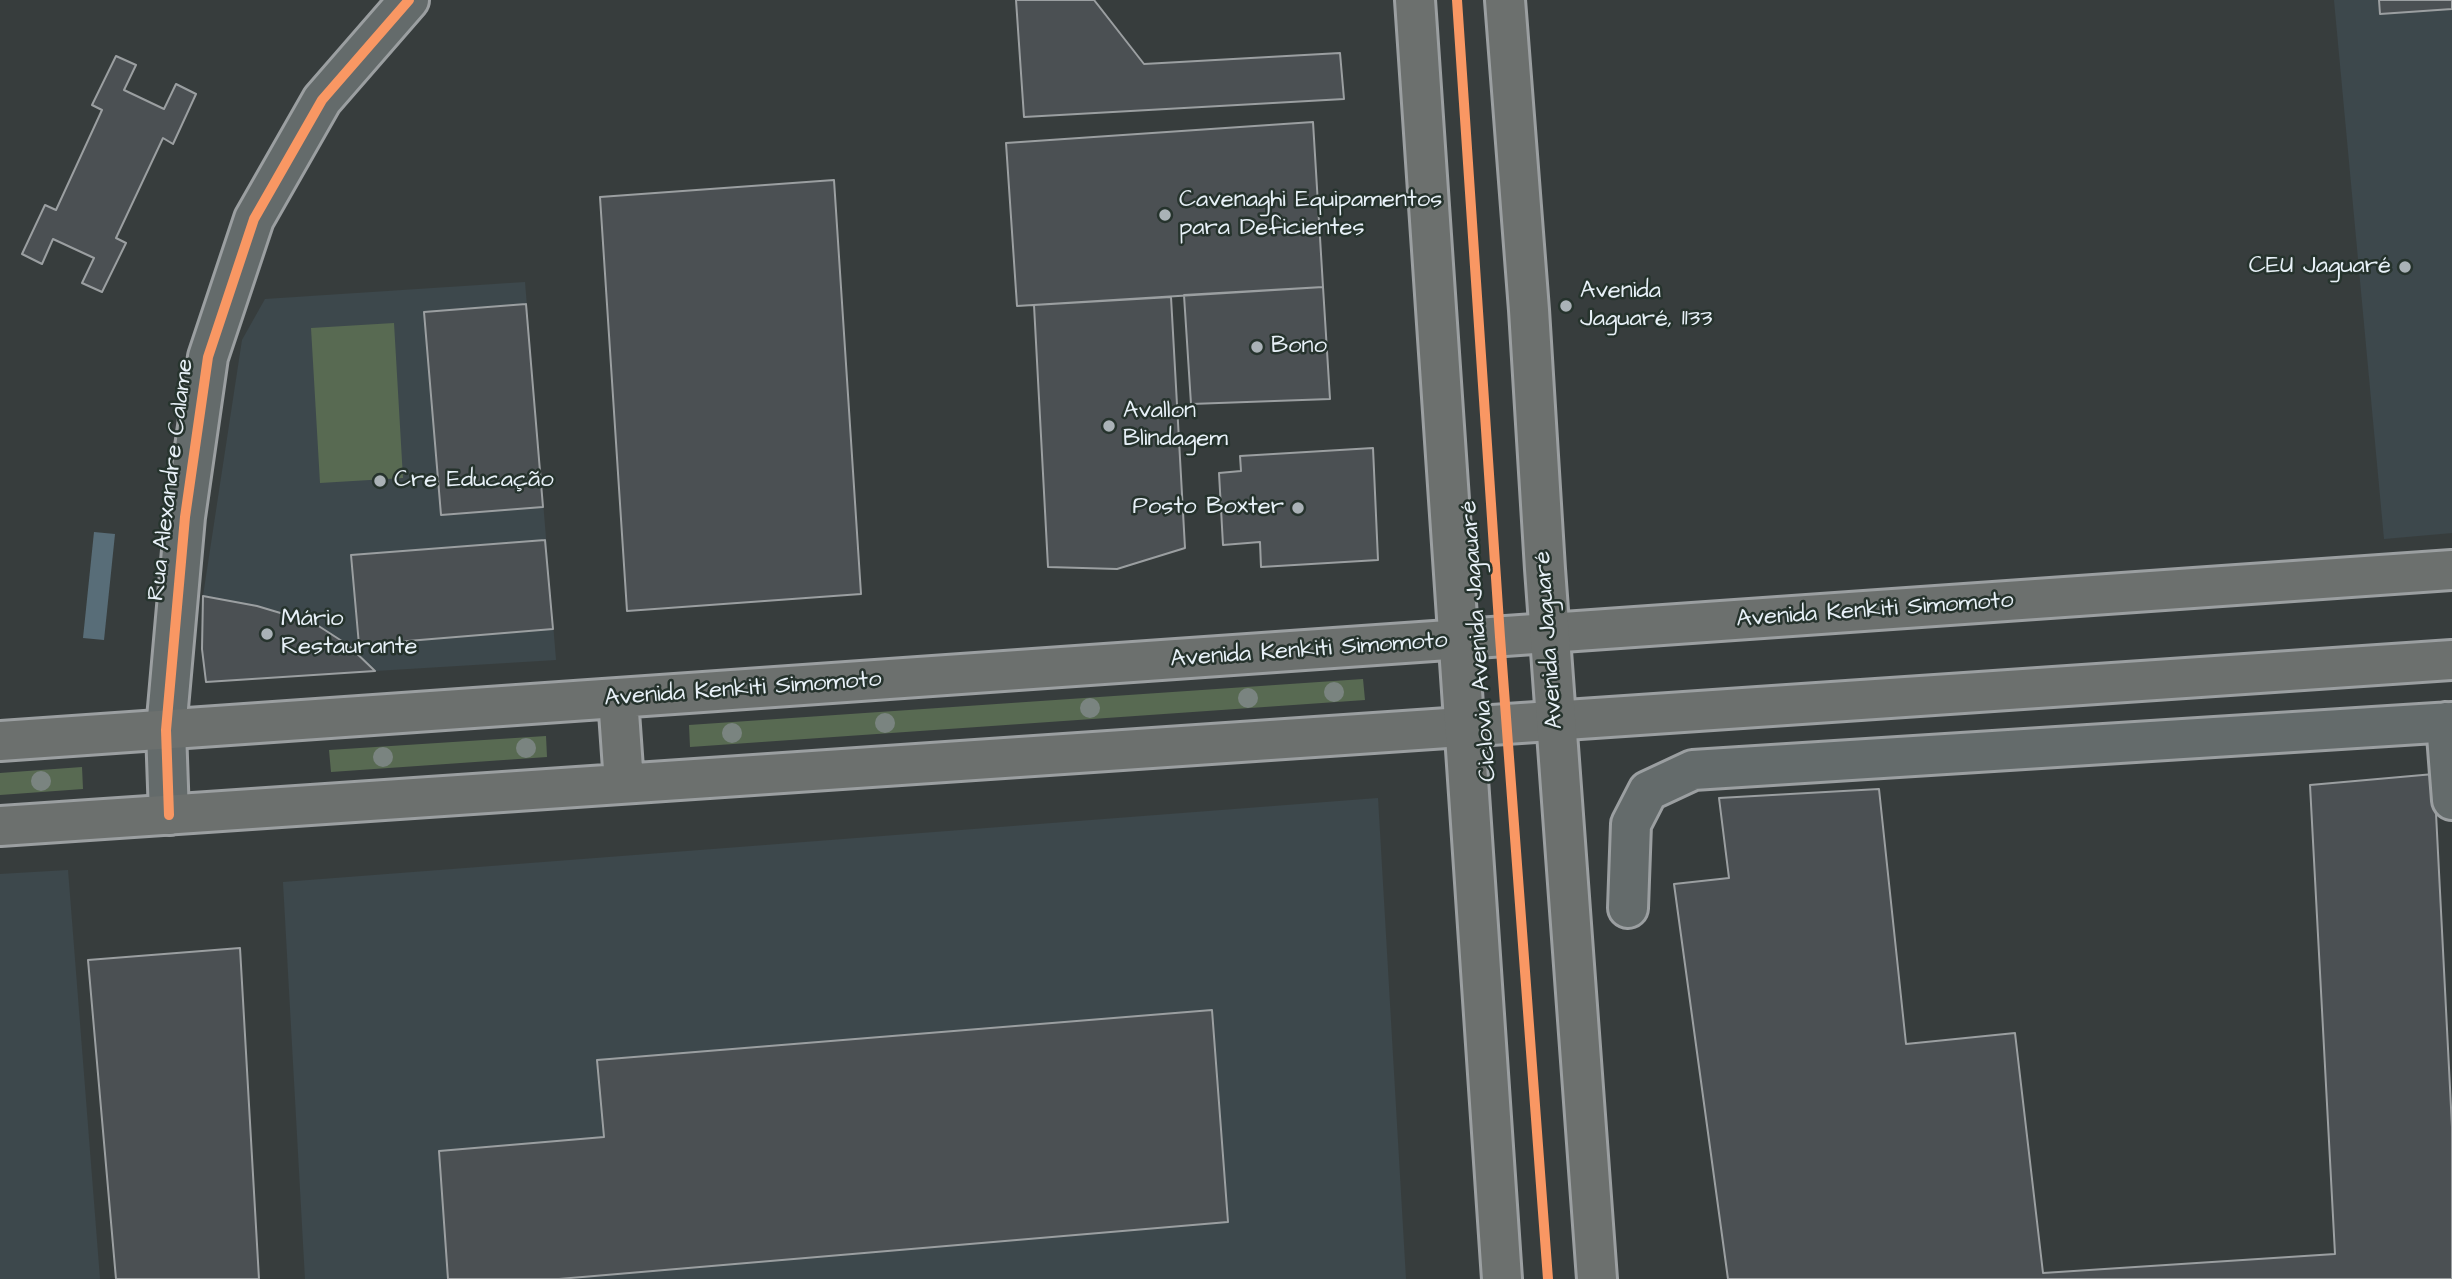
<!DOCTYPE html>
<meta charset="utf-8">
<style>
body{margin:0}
canvas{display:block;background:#373d3d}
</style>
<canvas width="2452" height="1279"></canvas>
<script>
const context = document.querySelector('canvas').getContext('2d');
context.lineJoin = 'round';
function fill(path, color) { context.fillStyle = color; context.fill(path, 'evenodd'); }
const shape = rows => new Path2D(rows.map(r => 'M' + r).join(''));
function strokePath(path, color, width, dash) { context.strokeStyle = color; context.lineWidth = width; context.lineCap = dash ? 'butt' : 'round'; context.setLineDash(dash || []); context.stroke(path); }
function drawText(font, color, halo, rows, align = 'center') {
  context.font = font + ' "Architects Daughter",sans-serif'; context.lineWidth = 5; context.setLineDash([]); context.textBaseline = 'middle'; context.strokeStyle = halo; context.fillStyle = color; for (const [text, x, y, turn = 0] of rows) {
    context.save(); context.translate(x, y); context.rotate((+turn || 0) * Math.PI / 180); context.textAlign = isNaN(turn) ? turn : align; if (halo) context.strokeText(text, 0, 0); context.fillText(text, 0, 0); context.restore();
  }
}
const built = shape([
 [2334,0,2452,0,2452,533,2384,539],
 [525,282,556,660,375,671,348,645,314,623,257,606,203,596,242,340,265,299],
 [1378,798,1406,1279,305,1279,283,882],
 [68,870,100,1279,0,1279,0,874]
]);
const green = shape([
 [394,323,403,478,320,483,311,328],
 [1363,679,1365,700,690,747,689,725],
 [546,736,547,757,331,772,329,750],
 [82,767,83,789,0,795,0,773]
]);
const water = shape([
 [94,532,115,534,104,640,83,638]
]);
const building = shape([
 [1016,0,1094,0,1144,64,1340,53,1344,99,1024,117,1016,0],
 [2379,0,2452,0,2452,9,2380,14,2379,0],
 [116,56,136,65,124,90,164,109,176,84,196,94,173,144,163,138,116,238,126,243,102,292,82,283,94,258,53,239,42,264,22,254,45,205,56,210,102,110,92,105,116,56],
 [1313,122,1323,287,1017,306,1006,143,1313,122],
 [834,180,861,594,627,611,600,197,834,180],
 [1323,287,1330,399,1191,404,1184,295,1323,287],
 [1171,297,1185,548,1117,569,1048,567,1034,305,1171,297],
 [526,304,543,507,441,515,424,312,526,304],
 [1373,448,1378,560,1261,567,1260,542,1223,545,1219,473,1241,471,1240,456,1373,448],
 [545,540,553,629,359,645,351,555,545,540],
 [203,596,257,606,314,623,348,645,375,671,206,682,202,649,203,596],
 [2434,774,2452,1127,2452,1279,1728,1279,1674,884,1729,878,1719,798,1879,789,1906,1044,2015,1033,2043,1273,2335,1254,2310,785,2434,774],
 [240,948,259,1279,116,1279,88,960,240,948],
 [1212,1010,1228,1222,559,1279,448,1279,439,1151,604,1137,597,1060,1212,1010]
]);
const minor = shape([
 [2446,722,2452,800],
 [169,815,166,730,185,517,208,357,254,219,322,100,409,0],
 [1628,908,1631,824,1648,791,1693,770,2452,722]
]);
const major = shape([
 [618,698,624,783],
 [0,741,2452,570],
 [0,826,2452,660]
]);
const highway = shape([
 [1415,0,1502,1279],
 [1505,0,1529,310,1545,569,1597,1279]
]);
const cycleway = shape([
 [1457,0,1500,637,1548,1279],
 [169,815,166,730,185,517,208,357,254,219,322,100,409,0]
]);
const trees = [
 [1334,692],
 [1248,698],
 [1090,708],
 [885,723],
 [732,733],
 [526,748],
 [383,757],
 [41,781]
];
const markers = [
 [1165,215,7,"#aab2b7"],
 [2405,267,7,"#aab2b7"],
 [1566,306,7,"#aab2b7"],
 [1257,347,7,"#aab2b7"],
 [1109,426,7,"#aab2b7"],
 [380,481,7,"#aab2b7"],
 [1298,508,7,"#aab2b7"],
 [267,634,7,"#aab2b7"]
];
const poiNames = [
 ["Cavenaghi Equipamentos",1179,201],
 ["para Deficientes",1179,229],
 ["CEU Jaguaré",2391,267,"right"],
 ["Avenida",1580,292],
 ["Jaguaré, 1133",1580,320],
 ["Bono",1271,347],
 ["Avallon",1123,412],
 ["Blindagem",1123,440],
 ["Cre Educação",394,481],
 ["Posto Boxter",1284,508,"right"],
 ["Mário",281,620],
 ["Restaurante",281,648]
];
const streetNames = [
 ["Rua Alexandre Calame",172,480,-83],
 ["Avenida Kenkiti Simomoto",1875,611,-4],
 ["Avenida Jaguaré",1550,640,-94],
 ["Ciclovia Avenida Jagauaré",1480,641,-94],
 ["Avenida Kenkiti Simomoto",1309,651,-4],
 ["Avenida Kenkiti Simomoto",743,690,-4]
];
fill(built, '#3d484c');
fill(green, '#586a52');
fill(water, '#586d78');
fill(building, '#4b5053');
strokePath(building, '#9b9fa1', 2);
strokePath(minor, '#9b9fa1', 44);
strokePath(major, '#9b9fa1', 44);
strokePath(highway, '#9b9fa1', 44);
strokePath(minor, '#646b6b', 38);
strokePath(major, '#6c706e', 38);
strokePath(highway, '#6c706e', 38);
strokePath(cycleway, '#f99763', 10);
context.fillStyle = '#7a8480';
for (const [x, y] of trees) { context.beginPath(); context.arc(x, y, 10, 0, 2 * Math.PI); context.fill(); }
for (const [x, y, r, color] of markers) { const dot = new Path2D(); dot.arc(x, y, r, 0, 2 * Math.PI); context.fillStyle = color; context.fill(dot); strokePath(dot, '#26332d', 2.5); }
drawText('24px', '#e8f1f8', '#26332d', poiNames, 'left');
drawText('24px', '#e8f1f8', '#26332d', streetNames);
</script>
